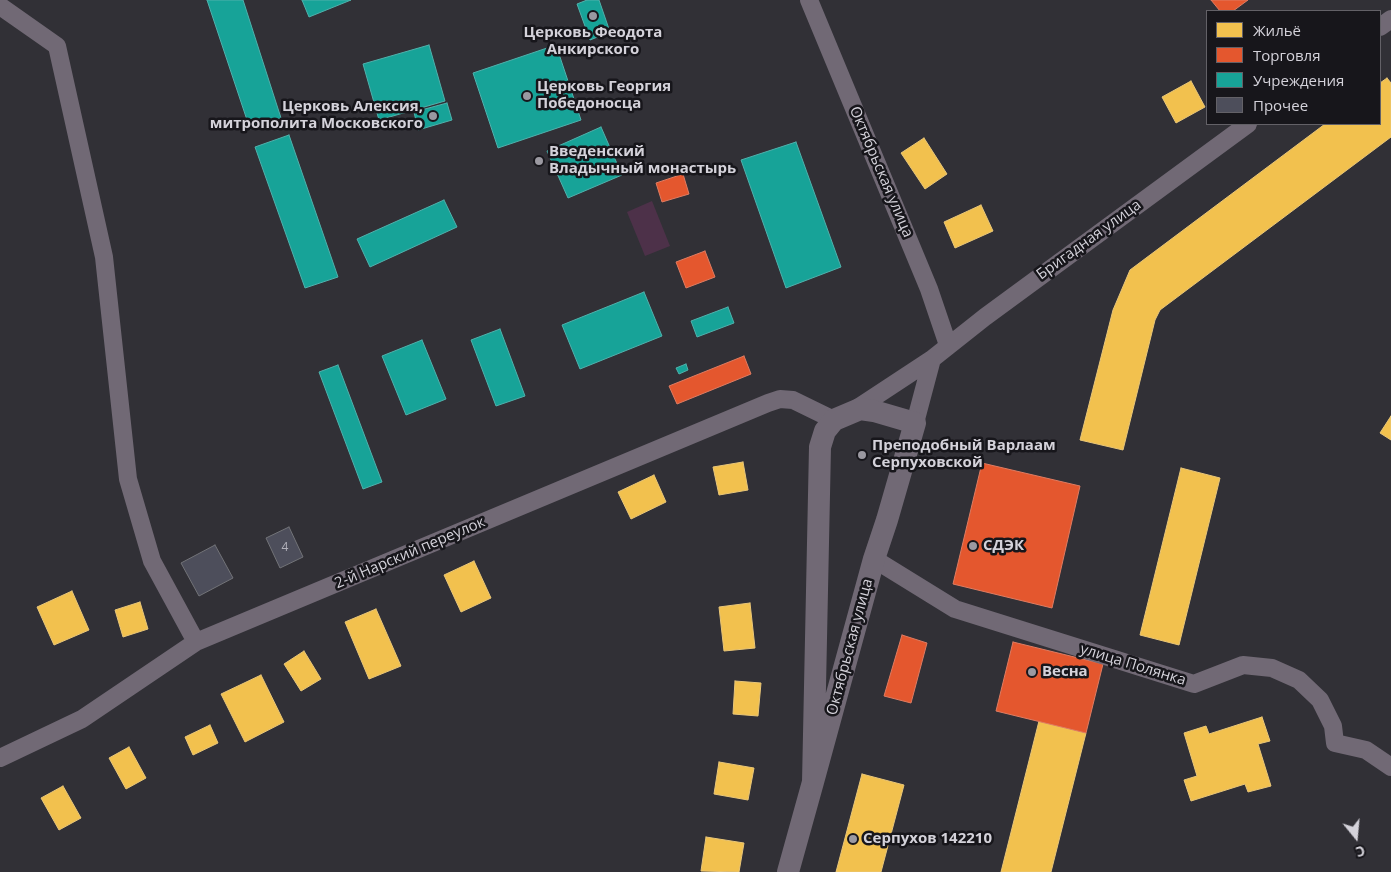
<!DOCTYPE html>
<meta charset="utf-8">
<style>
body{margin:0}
#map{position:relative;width:1391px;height:872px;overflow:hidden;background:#313036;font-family:"Open Sans",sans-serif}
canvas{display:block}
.legend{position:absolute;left:1206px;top:10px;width:175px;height:115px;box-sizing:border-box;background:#17161b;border:1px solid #636167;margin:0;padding:6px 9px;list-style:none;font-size:15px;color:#d4d2da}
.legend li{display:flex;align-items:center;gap:10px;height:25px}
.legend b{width:25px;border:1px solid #636167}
.north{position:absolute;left:1331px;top:812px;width:50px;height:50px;-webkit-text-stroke:4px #17161b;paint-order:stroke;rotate:163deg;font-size:14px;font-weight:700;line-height:20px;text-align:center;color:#d4d2da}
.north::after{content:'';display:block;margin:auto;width:18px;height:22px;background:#d4d2da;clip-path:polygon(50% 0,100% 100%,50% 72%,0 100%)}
</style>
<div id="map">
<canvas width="1391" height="872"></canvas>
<ul class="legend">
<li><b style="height:14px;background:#f2c14e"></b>Жильё</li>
<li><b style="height:14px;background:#e4572e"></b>Торговля</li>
<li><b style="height:14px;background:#17a398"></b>Учреждения</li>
<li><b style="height:14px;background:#4d4e5b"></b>Прочее</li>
</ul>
<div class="north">С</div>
</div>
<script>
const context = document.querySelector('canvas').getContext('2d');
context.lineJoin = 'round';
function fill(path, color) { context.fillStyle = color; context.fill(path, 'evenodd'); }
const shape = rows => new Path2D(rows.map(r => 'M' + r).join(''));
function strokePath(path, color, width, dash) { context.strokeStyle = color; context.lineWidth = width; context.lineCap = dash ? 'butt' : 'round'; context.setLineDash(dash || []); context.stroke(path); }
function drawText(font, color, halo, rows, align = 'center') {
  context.font = font + ' "Open Sans",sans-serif'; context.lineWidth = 5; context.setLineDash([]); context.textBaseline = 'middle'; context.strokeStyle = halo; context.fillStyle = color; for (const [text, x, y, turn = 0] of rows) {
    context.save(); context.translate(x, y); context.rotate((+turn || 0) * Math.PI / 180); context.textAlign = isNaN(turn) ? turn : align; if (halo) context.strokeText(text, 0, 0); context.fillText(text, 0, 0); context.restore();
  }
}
const green = shape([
 [652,201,670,246,645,256,627,212]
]);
const homes = shape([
 [1387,78,1391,83,1391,137,1160,310,1155,320,1123,450,1080,440,1113,310,1130,270,1325,124,1380,124,1380,83,1387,78],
 [1191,81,1205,107,1176,123,1162,97,1191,81],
 [924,138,947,174,925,189,901,153,924,138],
 [981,205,993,231,955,248,944,222,981,205],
 [1391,416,1391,440,1380,433,1391,416],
 [743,462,748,490,719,495,713,467,743,462],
 [1181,468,1220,478,1179,645,1140,635,1181,468],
 [654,475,666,502,631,519,618,492,654,475],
 [474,561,491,598,461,612,444,575,474,561],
 [72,591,89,630,54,645,37,607,72,591],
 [140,602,148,629,123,637,115,610,140,602],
 [750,603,755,648,724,651,719,607,750,603],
 [376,609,401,666,369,679,345,622,376,609],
 [304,651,321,679,301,691,284,664,304,651],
 [261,675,284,722,245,742,221,694,261,675],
 [735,681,761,683,758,716,733,714,735,681],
 [1262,717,1270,741,1258,744,1271,786,1248,792,1245,784,1191,801,1184,780,1197,776,1184,733,1206,726,1209,734,1262,717],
 [1039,721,1086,733,1051,872,1001,872,1039,721],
 [210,725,218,743,193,755,185,737,210,725],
 [129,747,146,778,126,789,109,758,129,747],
 [719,762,754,768,748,800,714,794,719,762],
 [862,774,904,785,881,872,836,872,862,774],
 [63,786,81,818,59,830,41,798,63,786],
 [706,837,744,843,739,872,701,871,706,837]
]);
const shops = shape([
 [1211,0,1248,0,1233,11,1220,11,1211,0],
 [683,174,689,194,662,202,656,183,683,174],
 [705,251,715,277,686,288,676,262,705,251],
 [744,356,751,374,677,404,669,386,744,356],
 [982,463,1080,486,1052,608,953,584,982,463],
 [902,635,927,643,911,703,884,696,902,635],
 [1013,642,1103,664,1086,733,996,711,1013,642]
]);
const public = shape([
 [207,0,243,0,281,118,250,129,207,0],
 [302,0,351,0,309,17,302,0],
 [587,0,599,0,610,32,590,40,577,4,587,0],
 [429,45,445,101,379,120,363,64,429,45],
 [556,45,581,120,498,148,473,73,556,45],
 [447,103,452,120,418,130,414,112,447,103],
 [601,127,622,175,568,198,547,151,601,127],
 [289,135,338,277,305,288,255,147,289,135],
 [796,142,841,267,786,288,741,160,796,142],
 [444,200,457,227,370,267,357,239,444,200],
 [644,292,662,336,580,369,562,325,644,292],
 [728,307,734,323,697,337,691,321,728,307],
 [500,329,525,396,496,406,471,340,500,329],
 [422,340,446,399,406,415,382,356,422,340],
 [686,364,688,370,679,374,676,368,686,364],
 [338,365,382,482,363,489,319,372,338,365]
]);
const building = shape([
 [289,527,303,557,280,568,266,538,289,527],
 [215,545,233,578,199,596,181,563,215,545]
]);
const minor = shape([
 [809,0,929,289,948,345],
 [0,6,57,46,104,257,128,479,152,561,196,642],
 [1380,27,1391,19],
 [853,411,932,359,985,317,1248,124],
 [915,423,932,359],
 [874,559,955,609,1194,684,1243,665,1272,668,1299,680,1320,700,1333,726,1335,743,1366,750,1391,767],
 [0,758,82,719,196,642,768,403,780,399,793,400,834,420]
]);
const tertiary = shape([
 [788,872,813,782,874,559,887,520,915,423,874,411,860,409,834,420,825,431,820,447,813,782]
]);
const markers = [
 [593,16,5,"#9b99a1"],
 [527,96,5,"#9b99a1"],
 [433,116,5,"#9b99a1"],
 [539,161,5,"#9b99a1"],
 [862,455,5,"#9b99a1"],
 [973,546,5,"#9b99a1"],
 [1032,672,5,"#9b99a1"],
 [853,839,5,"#9b99a1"]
];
const numberNames = [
 ["4",285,548]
];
const poiNames = [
 ["Церковь Феодота",593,33,"center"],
 ["Анкирского",593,50,"center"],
 ["Церковь Георгия",537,87],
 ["Победоносца",537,104],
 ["Церковь Алексия,",423,107,"right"],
 ["митрополита Московского",423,124,"right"],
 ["Введенский",549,152],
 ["Владычный монастырь",549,169],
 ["Преподобный Варлаам",872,446],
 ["Серпуховской",872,463],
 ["СДЭК",983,546],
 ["Весна",1042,672],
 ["Серпухов 142210",863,839]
];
const streetNames = [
 ["Октябрьская улица",881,172,67],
 ["Бригадная улица",1089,240,-36],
 ["2-й Нарский переулок",410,553,-23],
 ["Октябрьская улица",850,647,-75],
 ["улица Полянка",1133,665,17]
];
fill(green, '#4d3149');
fill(homes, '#f2c14e');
strokePath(homes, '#e9c678', 1);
fill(shops, '#e4572e');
strokePath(shops, '#df7c62', 1);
fill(public, '#17a398');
strokePath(public, '#50b1ac', 1);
fill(building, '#4d4e5b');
strokePath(building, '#727378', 1);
strokePath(minor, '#716975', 18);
strokePath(tertiary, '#716975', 22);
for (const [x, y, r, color] of markers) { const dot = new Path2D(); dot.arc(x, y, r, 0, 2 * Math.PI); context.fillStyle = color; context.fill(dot); strokePath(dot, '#17161b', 2); }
drawText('12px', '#b2b1ba', null, numberNames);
drawText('bold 15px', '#d4d2da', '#17161b', poiNames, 'left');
drawText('15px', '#d4d2da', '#17161b', streetNames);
</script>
